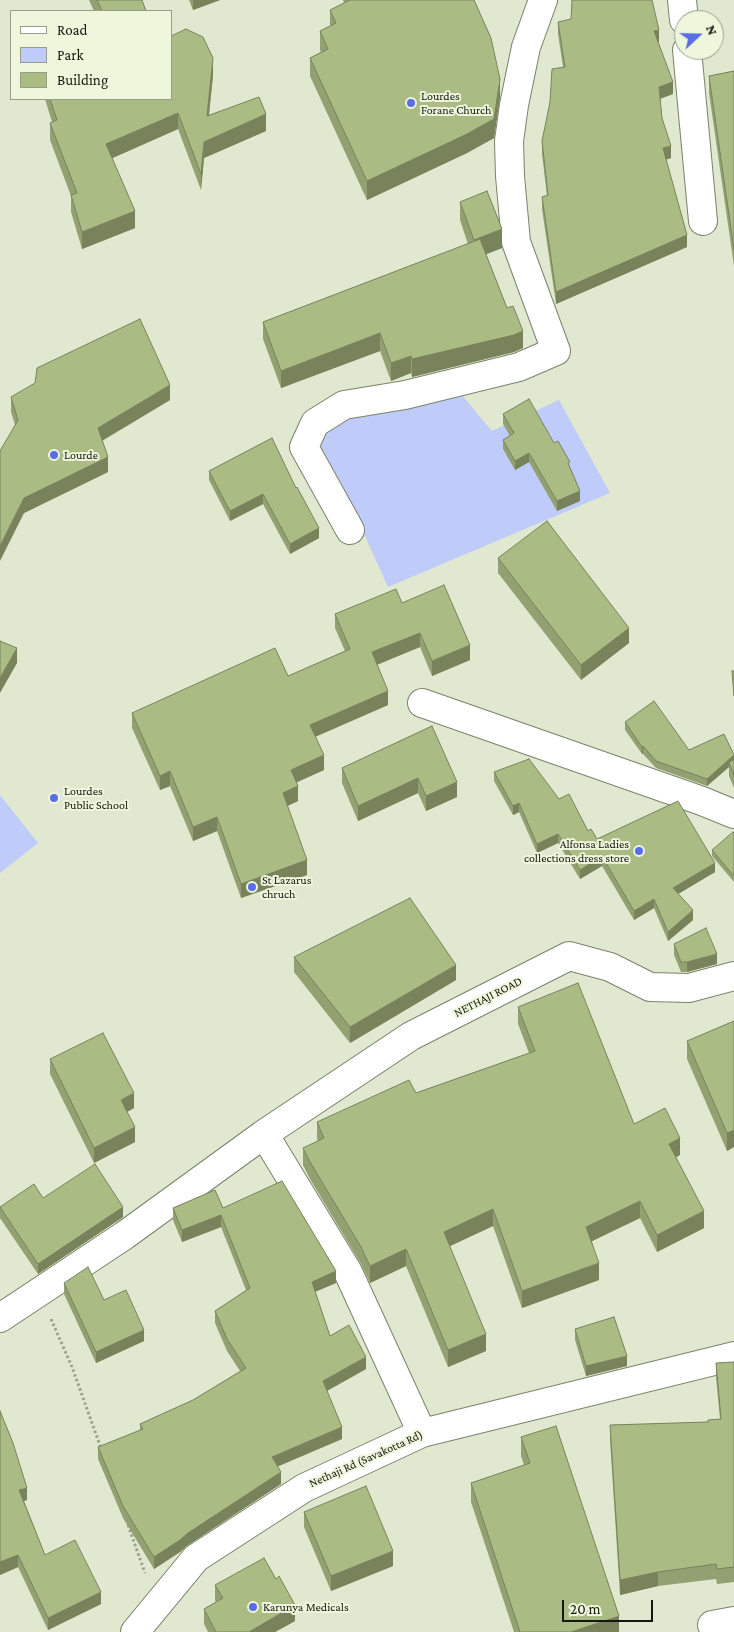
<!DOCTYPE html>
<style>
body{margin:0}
#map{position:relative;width:734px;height:1632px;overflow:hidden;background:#e0e9cf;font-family:"Crimson Pro",serif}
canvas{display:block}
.legend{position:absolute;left:10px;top:10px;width:162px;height:90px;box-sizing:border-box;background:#eef6dc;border:1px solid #979d8a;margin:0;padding:6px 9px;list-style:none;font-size:15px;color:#14170e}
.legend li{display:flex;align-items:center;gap:10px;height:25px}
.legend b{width:25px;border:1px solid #979d8a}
.north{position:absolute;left:674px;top:10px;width:50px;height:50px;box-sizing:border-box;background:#eef6dc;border:1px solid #979d8a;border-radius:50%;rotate:69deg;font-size:14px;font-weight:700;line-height:20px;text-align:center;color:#14170e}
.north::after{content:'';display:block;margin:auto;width:18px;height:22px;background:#596ee5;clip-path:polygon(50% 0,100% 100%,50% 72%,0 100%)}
.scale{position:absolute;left:562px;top:1600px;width:91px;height:22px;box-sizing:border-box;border:2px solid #14170e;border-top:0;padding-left:6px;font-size:15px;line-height:18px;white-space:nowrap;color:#14170e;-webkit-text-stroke:4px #eef6dc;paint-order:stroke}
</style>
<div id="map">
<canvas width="734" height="1632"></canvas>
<ul class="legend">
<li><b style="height:6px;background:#fff"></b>Road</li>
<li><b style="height:14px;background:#bfccf9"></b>Park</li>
<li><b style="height:14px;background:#abbb84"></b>Building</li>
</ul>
<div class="north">N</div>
<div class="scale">20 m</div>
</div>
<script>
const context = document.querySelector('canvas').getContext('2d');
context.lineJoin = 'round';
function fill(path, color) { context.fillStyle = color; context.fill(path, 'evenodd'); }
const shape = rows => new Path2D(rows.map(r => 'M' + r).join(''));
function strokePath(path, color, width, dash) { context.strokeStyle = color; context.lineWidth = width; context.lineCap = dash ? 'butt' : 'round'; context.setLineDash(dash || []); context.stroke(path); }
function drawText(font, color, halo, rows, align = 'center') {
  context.font = font + ' "Crimson Pro",serif'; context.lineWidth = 4; context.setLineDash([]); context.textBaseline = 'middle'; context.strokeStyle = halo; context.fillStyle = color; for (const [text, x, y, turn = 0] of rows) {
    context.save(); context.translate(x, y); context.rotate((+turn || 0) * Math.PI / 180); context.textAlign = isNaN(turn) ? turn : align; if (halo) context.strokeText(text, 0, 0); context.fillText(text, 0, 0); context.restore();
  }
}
const green = shape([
 [460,393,492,431,559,400,610,493,388,587,354,512,313,448,323,426,354,414],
 [0,795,38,843,0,873]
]);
const path = shape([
 [51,1319,72,1367,102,1451],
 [128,1525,145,1573]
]);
const minor = shape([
 [682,0,684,20],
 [687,50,703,221],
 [350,530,304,447,315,423,344,405,405,395,519,367,556,351,516,242,510,176,509,141,514,105,526,47,543,0],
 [422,703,702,801,734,814],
 [264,1134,411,1036,569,956,610,967,650,987,689,988,734,976],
 [0,1318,125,1235,264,1134,348,1272,422,1433],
 [712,1625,734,1621],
 [135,1632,196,1558,304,1488,422,1433,734,1356]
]);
const wall = shape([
 [89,0,142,0,146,11,94,11],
 [189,0,220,0,193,10],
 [343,0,474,0,500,97,494,138,467,153,367,200,310,76,310,58,321,52,320,50,320,31,330,26,330,10,344,3],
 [558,22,659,42,658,42,673,94,660,99,662,118,671,158,666,160,687,247,556,304,542,209,542,197,547,196,542,154,542,141,563,67,558,34],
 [734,71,734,266,709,93,709,76],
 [213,75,209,115,266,131,204,158,201,190,178,129,112,158,135,228,82,249,71,212,71,196,50,140,50,123,52,122,45,99,171,99],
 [460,202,502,248,486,254,523,348,514,352,412,377,411,373,391,381,380,351,281,388,263,339,263,322,468,244,460,220],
 [11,397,170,400,102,441,108,472,24,513,15,425,11,412],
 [503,414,554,443,570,467,580,501,557,511,529,462,515,470,503,449,503,440,510,436,503,424],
 [272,438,319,538,290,554,263,504,230,521,209,480,209,471],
 [498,558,629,643,581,680,498,573],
 [402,603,470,660,432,676,420,647,377,664,388,705,315,737,324,770,296,782,298,801,287,806,307,875,241,898,217,831,193,841,170,786,160,790,132,728,132,713,288,676,345,651,335,628,335,614],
 [625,722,689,750,734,755,734,788,729,776,729,767,707,786,656,768,643,754,642,754,625,730],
 [432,726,457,797,426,811,418,793,358,821,342,783,342,768],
 [494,772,559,799,588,831,597,839,715,872,678,894,693,920,668,941,654,908,634,920,602,866,580,879,558,843,537,853,519,812,513,815,494,781],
 [734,833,734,882,712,856,712,850],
 [674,944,717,964,687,972,681,972,674,955],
 [294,957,456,980,350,1043,294,972],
 [518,1007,634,1124,680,1155,676,1157,704,1228,657,1252,640,1218,592,1241,599,1280,522,1308,493,1226,449,1246,486,1351,448,1367,406,1266,370,1283,361,1264,310,1179,303,1165,303,1148,318,1141,317,1139,317,1122,416,1093,529,1053,518,1024],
 [734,1021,734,1147,727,1151,687,1059,687,1041],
 [50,1059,134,1108,127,1112,135,1142,94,1163,50,1074],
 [43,1198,123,1217,38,1274,0,1218,0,1207],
 [173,1208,223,1208,336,1283,315,1292,330,1336,366,1369,327,1391,342,1439,277,1466,281,1484,188,1545,180,1552,154,1569,123,1518,98,1459,98,1447,140,1430,140,1424,193,1400,240,1371,227,1351,215,1323,215,1311,246,1290,221,1227,182,1242,173,1220],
 [64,1283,104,1300,144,1341,96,1363,64,1294],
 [575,1329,627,1366,586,1376,575,1340],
 [734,1362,734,1582,717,1584,716,1579,658,1586,620,1595,610,1440,610,1425,708,1422,720,1419,716,1377,716,1363],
 [0,1411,27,1500,24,1501,45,1555,101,1604,48,1630,18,1567,0,1575],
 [521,1437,619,1632,514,1632,471,1502,471,1483,524,1465,521,1456],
 [304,1512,393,1566,331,1591,304,1527],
 [215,1585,295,1621,275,1632,208,1632,204,1624,204,1609,216,1602,215,1600]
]);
const shadedWall = shape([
 [193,0,220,0,193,10],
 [659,30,659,42,654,43,654,31],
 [213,58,213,75,207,133,207,116],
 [500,79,500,97,494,138,467,153,367,200,367,181],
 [673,82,673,94,659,99,659,87],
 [178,113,178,129,106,161,106,144],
 [266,114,266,131,204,158,201,190,201,174,204,142],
 [671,146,671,158,663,160,663,148],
 [135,211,135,228,82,249,82,232],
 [502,229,502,248,474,259,474,240],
 [687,235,687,247,556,304,556,292],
 [523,331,523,348,514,352,412,377,412,359],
 [380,333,380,351,281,388,281,371],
 [411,356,411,373,391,381,391,363],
 [170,385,170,400,98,443,98,428],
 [529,453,529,462,515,470,515,461],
 [108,457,108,472,24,513,0,561,0,546,24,498],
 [580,491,580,501,557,511,557,501],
 [263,494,263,504,230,521,230,511],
 [319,528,319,538,290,554,290,544],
 [629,628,629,643,581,680,581,665],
 [420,633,420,647,372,667,372,652],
 [470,645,470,660,432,676,432,661],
 [17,648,17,663,0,693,0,678],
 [388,691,388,705,310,739,310,725],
 [643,746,643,754,642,754,642,747],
 [324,755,324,770,291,785,291,770],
 [734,755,734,763,729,762,729,767,707,786,707,779],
 [170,771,170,786,160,790,160,776],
 [418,778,418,793,358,821,358,806],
 [457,782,457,797,426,811,426,796],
 [298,786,298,801,283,808,283,793],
 [519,803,519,812,513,815,513,806],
 [217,817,217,831,193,841,193,827],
 [558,834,558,843,537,853,537,844],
 [602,856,602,866,580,879,580,870],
 [307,860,307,875,241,898,241,884],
 [715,863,715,872,673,897,673,888],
 [654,899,654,908,634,920,634,911],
 [693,910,693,920,668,941,668,932],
 [717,954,717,964,687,972,687,962],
 [456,965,456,980,350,1043,350,1027],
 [134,1093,134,1108,121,1115,121,1100],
 [135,1127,135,1142,94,1163,94,1148],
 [734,1130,734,1147,727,1151,727,1133],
 [680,1138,680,1155,669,1161,669,1144],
 [640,1201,640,1218,586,1244,586,1227],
 [123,1207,123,1217,38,1274,38,1264],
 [493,1209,493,1226,444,1249,444,1232],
 [704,1211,704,1228,657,1252,657,1235],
 [221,1215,221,1227,182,1242,182,1230],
 [406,1249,406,1266,370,1283,370,1266],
 [599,1263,599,1280,522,1308,522,1291],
 [336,1271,336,1283,312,1293,312,1282],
 [144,1330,144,1341,96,1363,96,1352],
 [486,1334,486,1351,448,1367,448,1350],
 [627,1356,627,1366,586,1376,586,1366],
 [366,1357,366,1369,323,1393,323,1381],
 [342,1427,342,1439,272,1469,272,1457],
 [281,1472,281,1484,188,1545,180,1552,154,1569,154,1557,188,1533],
 [27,1488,27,1500,19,1503,19,1490],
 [393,1551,393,1566,331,1591,331,1576],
 [18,1555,18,1567,0,1575,0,1562],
 [658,1572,658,1586,620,1595,620,1580],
 [101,1592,101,1604,48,1630,48,1618],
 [295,1605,295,1621,275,1632,249,1632],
 [619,1616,619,1632,571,1632]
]);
const building = shape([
 [97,0,142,0,146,11,102,11,97,0],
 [350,0,474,0,491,38,500,79,494,119,467,134,367,181,310,58,328,49,320,31,336,23,330,10,350,0],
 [572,0,652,0,659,30,654,31,673,82,659,87,662,118,671,146,663,148,687,235,556,292,542,197,548,195,542,141,550,102,552,69,565,67,558,22,571,19,572,0],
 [186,29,203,37,213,58,207,116,259,97,266,114,204,142,201,174,178,113,106,144,135,211,82,232,71,195,77,193,50,123,57,120,50,99,171,99,171,36,186,29],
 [734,71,734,249,709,76,734,71],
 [487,191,502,229,474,240,460,202,487,191],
 [480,239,507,308,513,306,523,331,514,335,412,359,411,356,391,363,380,333,281,371,263,322,480,239],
 [140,319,170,385,98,428,108,457,24,498,0,546,0,451,18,420,11,397,35,383,37,368,140,319],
 [529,399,554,443,558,441,570,462,568,463,580,491,557,501,529,453,515,461,503,440,514,433,503,414,529,399],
 [272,438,296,488,297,487,319,528,290,544,263,494,230,511,209,471,272,438],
 [547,521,629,628,581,665,498,558,547,521],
 [444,585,470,645,432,661,420,633,372,652,388,691,310,725,324,755,291,770,298,786,283,793,307,860,241,884,217,817,193,827,170,771,160,776,132,713,275,648,288,676,350,649,335,614,396,589,402,603,444,585],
 [0,641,17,648,0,678,0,641],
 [732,671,734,671,734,696,732,671],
 [654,701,689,750,724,734,734,755,707,779,656,761,643,746,642,747,625,722,654,701],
 [432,726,457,782,426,796,418,778,358,806,342,768,432,726],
 [529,759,559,799,569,794,588,831,591,829,597,839,678,801,715,863,673,888,693,910,668,932,654,899,634,911,602,856,580,870,558,834,537,844,519,803,513,806,494,772,529,759],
 [734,760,734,775,729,762,734,760],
 [733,832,734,833,734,876,712,850,733,832],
 [410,898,456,965,350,1027,294,957,410,898],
 [706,928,717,954,687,962,681,962,674,944,706,928],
 [578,983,634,1124,665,1108,680,1138,669,1144,704,1211,657,1235,640,1201,586,1227,599,1263,522,1291,493,1209,444,1232,486,1334,448,1350,406,1249,370,1266,361,1247,310,1162,303,1148,324,1138,317,1122,409,1080,416,1093,535,1051,518,1007,578,983],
 [734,1021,734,1130,727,1133,687,1041,734,1021],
 [103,1033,134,1093,121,1100,135,1127,94,1148,50,1059,103,1033],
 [95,1164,123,1207,38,1264,0,1207,34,1184,43,1198,95,1164],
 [282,1181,336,1271,312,1282,330,1336,349,1325,366,1357,323,1381,342,1427,272,1457,281,1472,188,1533,180,1540,154,1557,123,1506,98,1447,143,1429,140,1424,193,1400,246,1368,227,1339,215,1311,250,1288,221,1215,182,1230,173,1208,215,1190,223,1208,282,1181],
 [88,1267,104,1300,126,1290,144,1330,96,1352,64,1283,88,1267],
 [614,1317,627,1356,586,1366,575,1329,614,1317],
 [734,1362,734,1567,717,1569,716,1564,658,1572,620,1580,610,1425,708,1422,708,1420,721,1419,716,1363,734,1362],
 [0,1411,13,1443,27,1488,19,1490,45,1555,75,1540,101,1592,48,1618,18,1555,0,1562,0,1411],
 [556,1426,619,1616,571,1632,520,1632,471,1483,530,1463,521,1437,556,1426],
 [366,1486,393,1551,331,1576,304,1512,366,1486],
 [264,1558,276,1579,279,1576,295,1605,249,1632,216,1632,204,1609,223,1598,215,1585,264,1558]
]);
const markers = [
 [411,103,5,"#596ee5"],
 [54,455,5,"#596ee5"],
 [54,798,5,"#596ee5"],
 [639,851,5,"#596ee5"],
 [252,887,5,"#596ee5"],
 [253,1607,5,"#596ee5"]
];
const poiNames = [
 ["Lourdes",421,96],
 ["Forane Church",421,110],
 ["Lourde",64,455],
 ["Lourdes",64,791],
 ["Public School",64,805],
 ["Alfonsa Ladies",629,844,"right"],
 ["collections dress store",629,858,"right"],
 ["St Lazarus",262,880],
 ["chruch",262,894],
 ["Karunya Medicals",263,1607]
];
const streetNames = [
 ["NETHAJI ROAD",488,997,-27],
 ["Nethaji Rd (Savakotta Rd)",366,1459,-24]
];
fill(green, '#bfccf9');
strokePath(minor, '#7b826c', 30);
strokePath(path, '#9ba28e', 3, [2.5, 2.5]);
strokePath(minor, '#fff', 28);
fill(wall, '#93a172');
fill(shadedWall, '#78835c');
fill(building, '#abbb84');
strokePath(building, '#78835c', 1);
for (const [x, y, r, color] of markers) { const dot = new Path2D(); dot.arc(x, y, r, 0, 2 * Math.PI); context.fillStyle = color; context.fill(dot); strokePath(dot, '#eef6dc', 2); }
drawText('12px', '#14170e', '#eef6dc', poiNames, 'left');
drawText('12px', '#14170e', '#eef6dc', streetNames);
</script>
